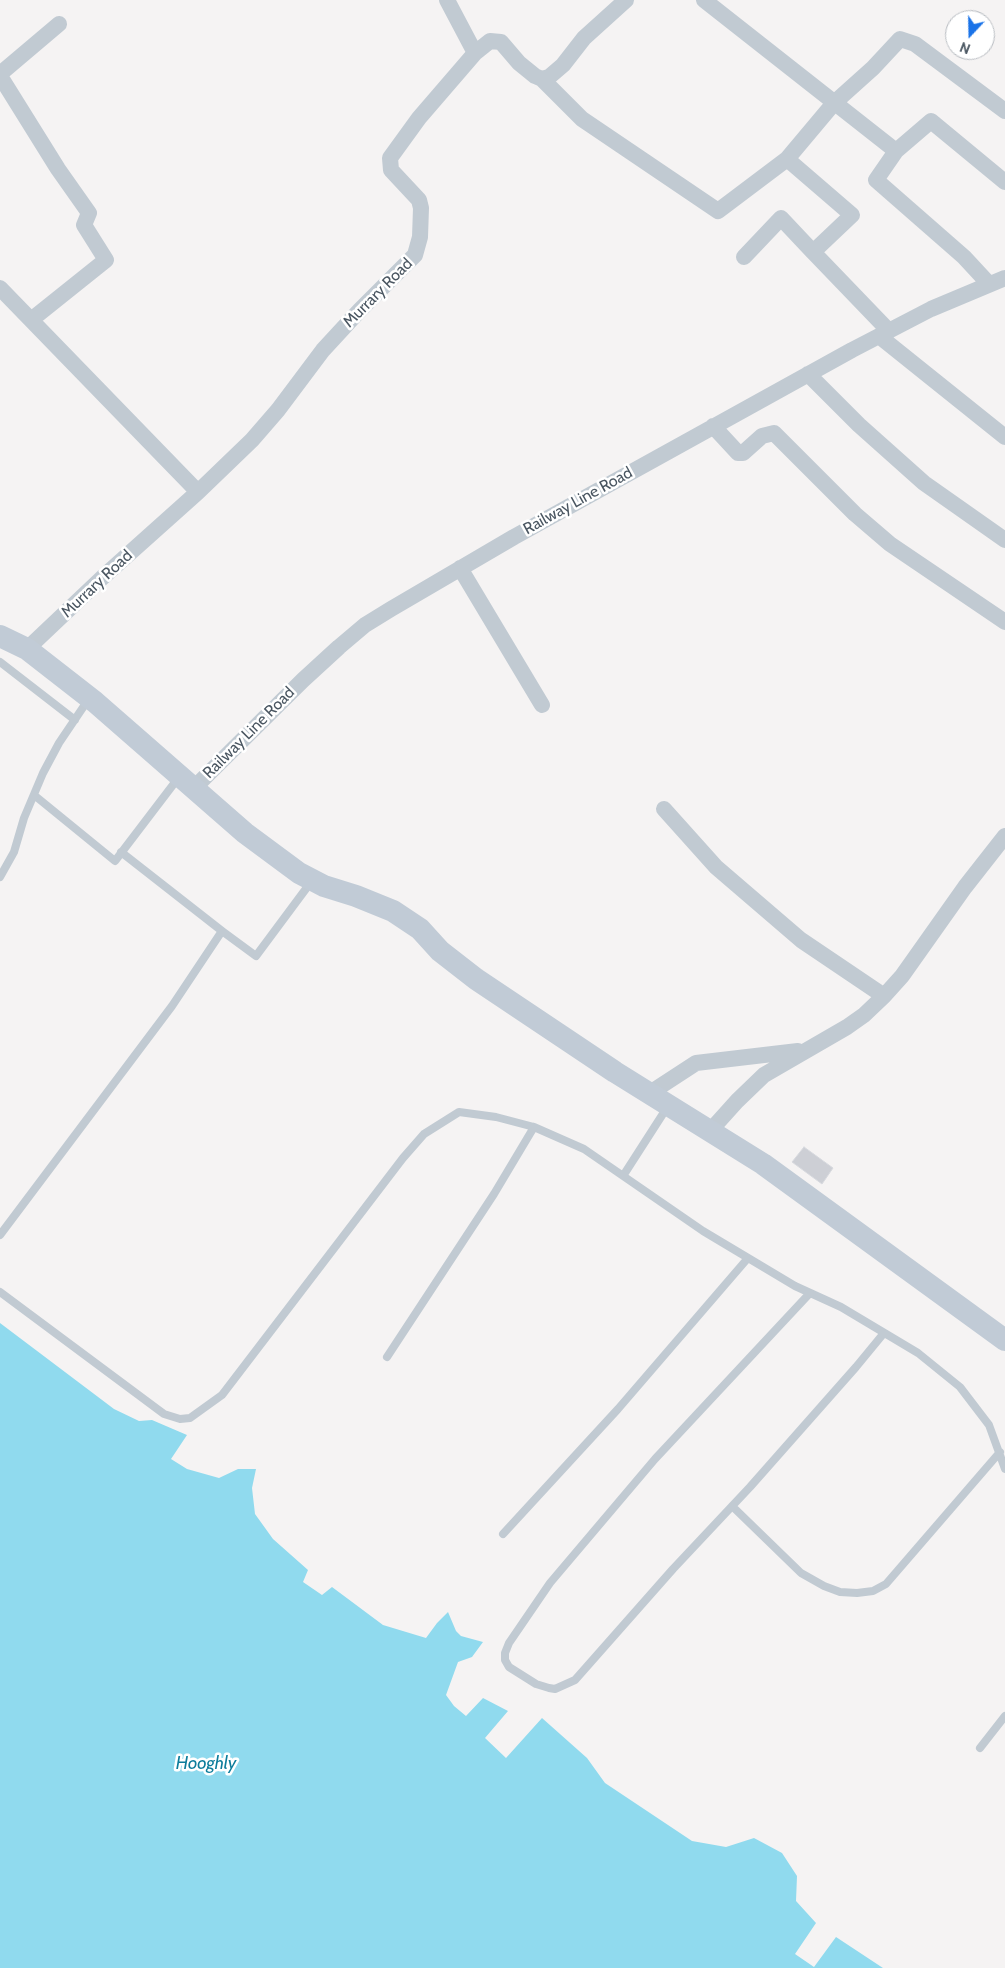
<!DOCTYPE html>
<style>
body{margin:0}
#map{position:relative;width:1005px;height:1968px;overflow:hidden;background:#f5f3f3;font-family:Cabin,sans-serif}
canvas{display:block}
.north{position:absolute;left:945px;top:10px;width:50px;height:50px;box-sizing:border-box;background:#fff;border:1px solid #b7bbc0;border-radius:50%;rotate:201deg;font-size:14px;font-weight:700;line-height:20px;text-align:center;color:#4a5661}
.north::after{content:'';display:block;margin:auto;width:18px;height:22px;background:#1a73e8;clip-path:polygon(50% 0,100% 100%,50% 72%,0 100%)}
</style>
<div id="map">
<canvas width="1005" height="1968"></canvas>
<div class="north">N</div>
</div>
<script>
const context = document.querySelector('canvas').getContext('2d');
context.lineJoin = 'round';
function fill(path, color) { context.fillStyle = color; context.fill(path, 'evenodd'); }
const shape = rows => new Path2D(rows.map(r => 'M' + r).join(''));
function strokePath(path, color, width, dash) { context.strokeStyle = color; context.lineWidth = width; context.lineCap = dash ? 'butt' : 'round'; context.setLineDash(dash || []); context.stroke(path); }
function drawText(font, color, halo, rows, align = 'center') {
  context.font = font + ' Cabin,sans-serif'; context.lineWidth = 5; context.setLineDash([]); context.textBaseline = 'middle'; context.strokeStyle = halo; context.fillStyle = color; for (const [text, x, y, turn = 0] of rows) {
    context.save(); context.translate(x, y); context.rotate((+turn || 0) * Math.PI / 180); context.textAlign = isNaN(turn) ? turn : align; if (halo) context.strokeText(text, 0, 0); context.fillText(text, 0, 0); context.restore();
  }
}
const water = shape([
 [0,1323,114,1409,139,1421,152,1420,187,1435,171,1459,187,1469,219,1478,238,1469,256,1469,252,1488,255,1514,273,1539,308,1570,303,1582,322,1595,332,1587,383,1625,426,1638,437,1623,448,1612,456,1631,461,1636,483,1642,472,1657,458,1662,446,1695,454,1706,466,1716,483,1698,508,1711,485,1738,506,1758,542,1718,587,1758,605,1783,692,1841,726,1847,754,1838,782,1853,797,1876,796,1901,816,1923,795,1954,814,1967,836,1937,883,1968,0,1968]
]);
const building = shape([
 [804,1147,833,1168,822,1184,792,1162,804,1147]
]);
const lane = shape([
 [0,662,75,720],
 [34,795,115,861,179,777],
 [121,852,222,931],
 [0,877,14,852,24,818,43,773,59,743,88,700],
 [623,1176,668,1106],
 [0,1235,172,1006,222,931,256,956,311,882],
 [0,1292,164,1414,180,1419,190,1418,222,1395,403,1158,424,1134,459,1112,496,1117,534,1127,584,1149,703,1231,795,1286,841,1307,918,1353,960,1387,989,1425,1005,1469],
 [810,1293,655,1459,550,1583,509,1643,505,1653,505,1660,509,1667,536,1684,549,1688,555,1689,575,1680,673,1569,750,1487,856,1367,884,1333],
 [387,1357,494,1194,534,1127],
 [732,1506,801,1573,824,1586,840,1592,857,1593,873,1591,886,1584,1000,1452],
 [503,1534,618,1409,748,1258],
 [980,1748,1005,1716]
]);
const street = shape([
 [447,0,475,53],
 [704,0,896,151],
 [0,74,59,24],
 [0,76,58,169,89,213,84,225,106,260,31,320],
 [542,79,582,119,718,211,787,159,834,103,873,68,900,39,915,44,1005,111],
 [787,159,852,215,813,252,889,331],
 [744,257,781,218,813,252],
 [989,284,964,257,876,180,896,151,931,121,1005,182],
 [0,288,198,492],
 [879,336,1005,437],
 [808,374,859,425,924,483,1005,540],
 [713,426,738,453,743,453,762,436,774,433,855,514,890,544,1005,622],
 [460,568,542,705],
 [27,649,103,577,198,492,252,440,278,410,323,350,359,311,415,255,420,237,421,208,419,200,391,170,390,158,419,118,475,53,490,41,501,42,519,63,535,76,542,79,549,77,563,65,584,38,626,0],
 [194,788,303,680,339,647,365,625,391,609,514,537,852,350,931,309,1005,278],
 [664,809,716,867,801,940,884,996],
 [650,1093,696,1063,798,1051],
 [710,1131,737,1101,764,1075,847,1027,864,1015,884,996,902,976,965,887,1005,836]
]);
const secondary = shape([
 [0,636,27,649,95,702,245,833,299,873,324,886,356,896,393,911,420,929,440,951,476,979,615,1072,763,1164,1005,1340]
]);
const streetNames = [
 ["Murrary Road",378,293,-45],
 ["Railway Line Road",578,501,-29],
 ["Murrary Road",97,584,-43],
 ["Railway Line Road",249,733,-45]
];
const waterNames = [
 ["Hooghly",206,1764]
];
fill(water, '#90daee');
fill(building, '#cdcfd5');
strokePath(building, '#d7d9de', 1);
strokePath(lane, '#c1cad2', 8);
strokePath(street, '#c1cad2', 16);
strokePath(secondary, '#c1cbd6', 22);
drawText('16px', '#4a5661', '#fff', streetNames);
drawText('italic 18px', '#0c7c9b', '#fff', waterNames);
</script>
